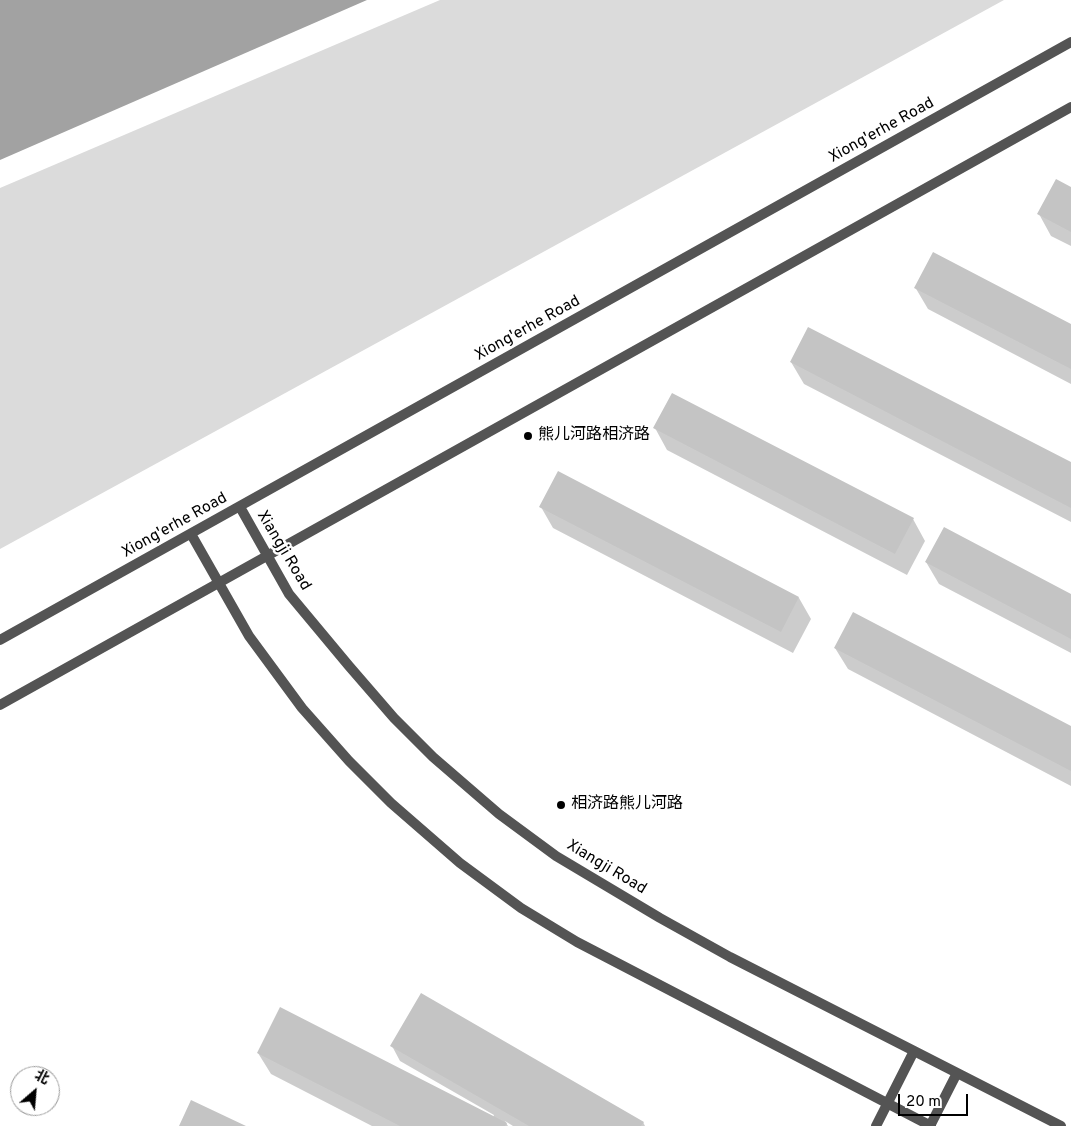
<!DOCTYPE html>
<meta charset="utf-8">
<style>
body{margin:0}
#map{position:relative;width:1071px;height:1126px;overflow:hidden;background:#fff;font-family:Overpass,"Noto Sans SC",sans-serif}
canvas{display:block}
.north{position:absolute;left:10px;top:1066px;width:50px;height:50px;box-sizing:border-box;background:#fff;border:1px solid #999;border-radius:50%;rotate:27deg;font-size:14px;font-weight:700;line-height:20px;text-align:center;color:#000}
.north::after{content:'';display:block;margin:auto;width:18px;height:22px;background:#000;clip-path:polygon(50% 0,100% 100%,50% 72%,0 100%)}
.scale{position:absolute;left:898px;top:1094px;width:70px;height:22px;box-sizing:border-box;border:2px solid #000;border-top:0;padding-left:6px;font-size:15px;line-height:18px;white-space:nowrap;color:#000;-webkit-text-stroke:4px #fff;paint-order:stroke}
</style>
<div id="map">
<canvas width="1071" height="1126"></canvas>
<div class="north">北</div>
<div class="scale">20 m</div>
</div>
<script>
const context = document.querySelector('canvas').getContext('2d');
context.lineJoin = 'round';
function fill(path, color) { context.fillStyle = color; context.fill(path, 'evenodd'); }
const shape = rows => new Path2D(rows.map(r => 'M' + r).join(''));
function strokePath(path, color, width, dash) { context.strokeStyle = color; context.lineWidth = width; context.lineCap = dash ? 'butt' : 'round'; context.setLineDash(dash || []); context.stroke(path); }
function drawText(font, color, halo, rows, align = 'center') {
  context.font = font + ' Overpass,"Noto Sans SC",sans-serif'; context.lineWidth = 5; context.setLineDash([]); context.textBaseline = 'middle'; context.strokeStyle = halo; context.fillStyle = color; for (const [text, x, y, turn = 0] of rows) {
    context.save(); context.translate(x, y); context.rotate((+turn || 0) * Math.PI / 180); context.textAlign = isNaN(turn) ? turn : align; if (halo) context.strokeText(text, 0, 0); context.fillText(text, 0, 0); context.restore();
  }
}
const green = shape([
 [440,0,1004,0,0,549,0,188]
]);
const water = shape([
 [0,0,367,0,0,160]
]);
const shadow = shape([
 [1071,188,1071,246,1051,236,1039,214],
 [915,287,1071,325,1071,384,928,309],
 [791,362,1071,464,1071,522,804,384],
 [655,428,913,519,925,541,907,575,667,450],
 [541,507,799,598,811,619,793,653,553,528],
 [926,562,1071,595,1071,653,939,584],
 [835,648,1071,727,1071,786,848,669],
 [392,1046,643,1122,645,1126,513,1126,505,1121,508,1126,372,1126,271,1074,258,1053,493,1117,494,1115,400,1061]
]);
const building = shape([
 [1056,179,1071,187,1071,232,1037,214],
 [933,252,1071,324,1071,369,914,288],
 [808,327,1071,462,1071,508,790,362],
 [672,393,914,518,895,554,653,428],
 [558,471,799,597,781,632,539,507],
 [944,527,1071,594,1071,639,925,562],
 [853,612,1071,726,1071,771,834,648],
 [421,993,644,1122,641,1126,529,1126,390,1046],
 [280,1007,507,1123,505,1126,400,1126,257,1053],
 [191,1100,246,1126,179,1126]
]);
const tertiary = shape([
 [240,507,289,594,349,666,394,718,433,757,499,814,556,856,660,918,730,957,1061,1126],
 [191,534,249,636,302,708,349,761,391,803,460,863,521,908,577,942,931,1126],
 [0,640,1071,42],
 [0,705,1071,107],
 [876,1126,914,1051],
 [930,1126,957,1073]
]);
const markers = [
 [528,436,5,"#000"],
 [561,805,5,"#000"]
];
const streetNames = [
 ["Xiong'erhe Road",882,131,-29],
 ["Xiong'erhe Road",528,329,-29],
 ["Xiong'erhe Road",175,526,-29],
 ["Xiangji Road",283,551,59],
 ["Xiangji Road",606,868,31]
];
const poiNames = [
 ["熊儿河路相济路",538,436],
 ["相济路熊儿河路",571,805]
];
fill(green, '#dbdbdb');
fill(water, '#a2a2a2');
fill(shadow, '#0003');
fill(building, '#c4c4c4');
strokePath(tertiary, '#545454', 10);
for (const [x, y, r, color] of markers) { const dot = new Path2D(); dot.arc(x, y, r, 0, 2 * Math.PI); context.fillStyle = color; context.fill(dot); strokePath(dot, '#fff', 2); }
drawText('16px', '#000', '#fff', streetNames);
drawText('16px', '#000', '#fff', poiNames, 'left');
</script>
